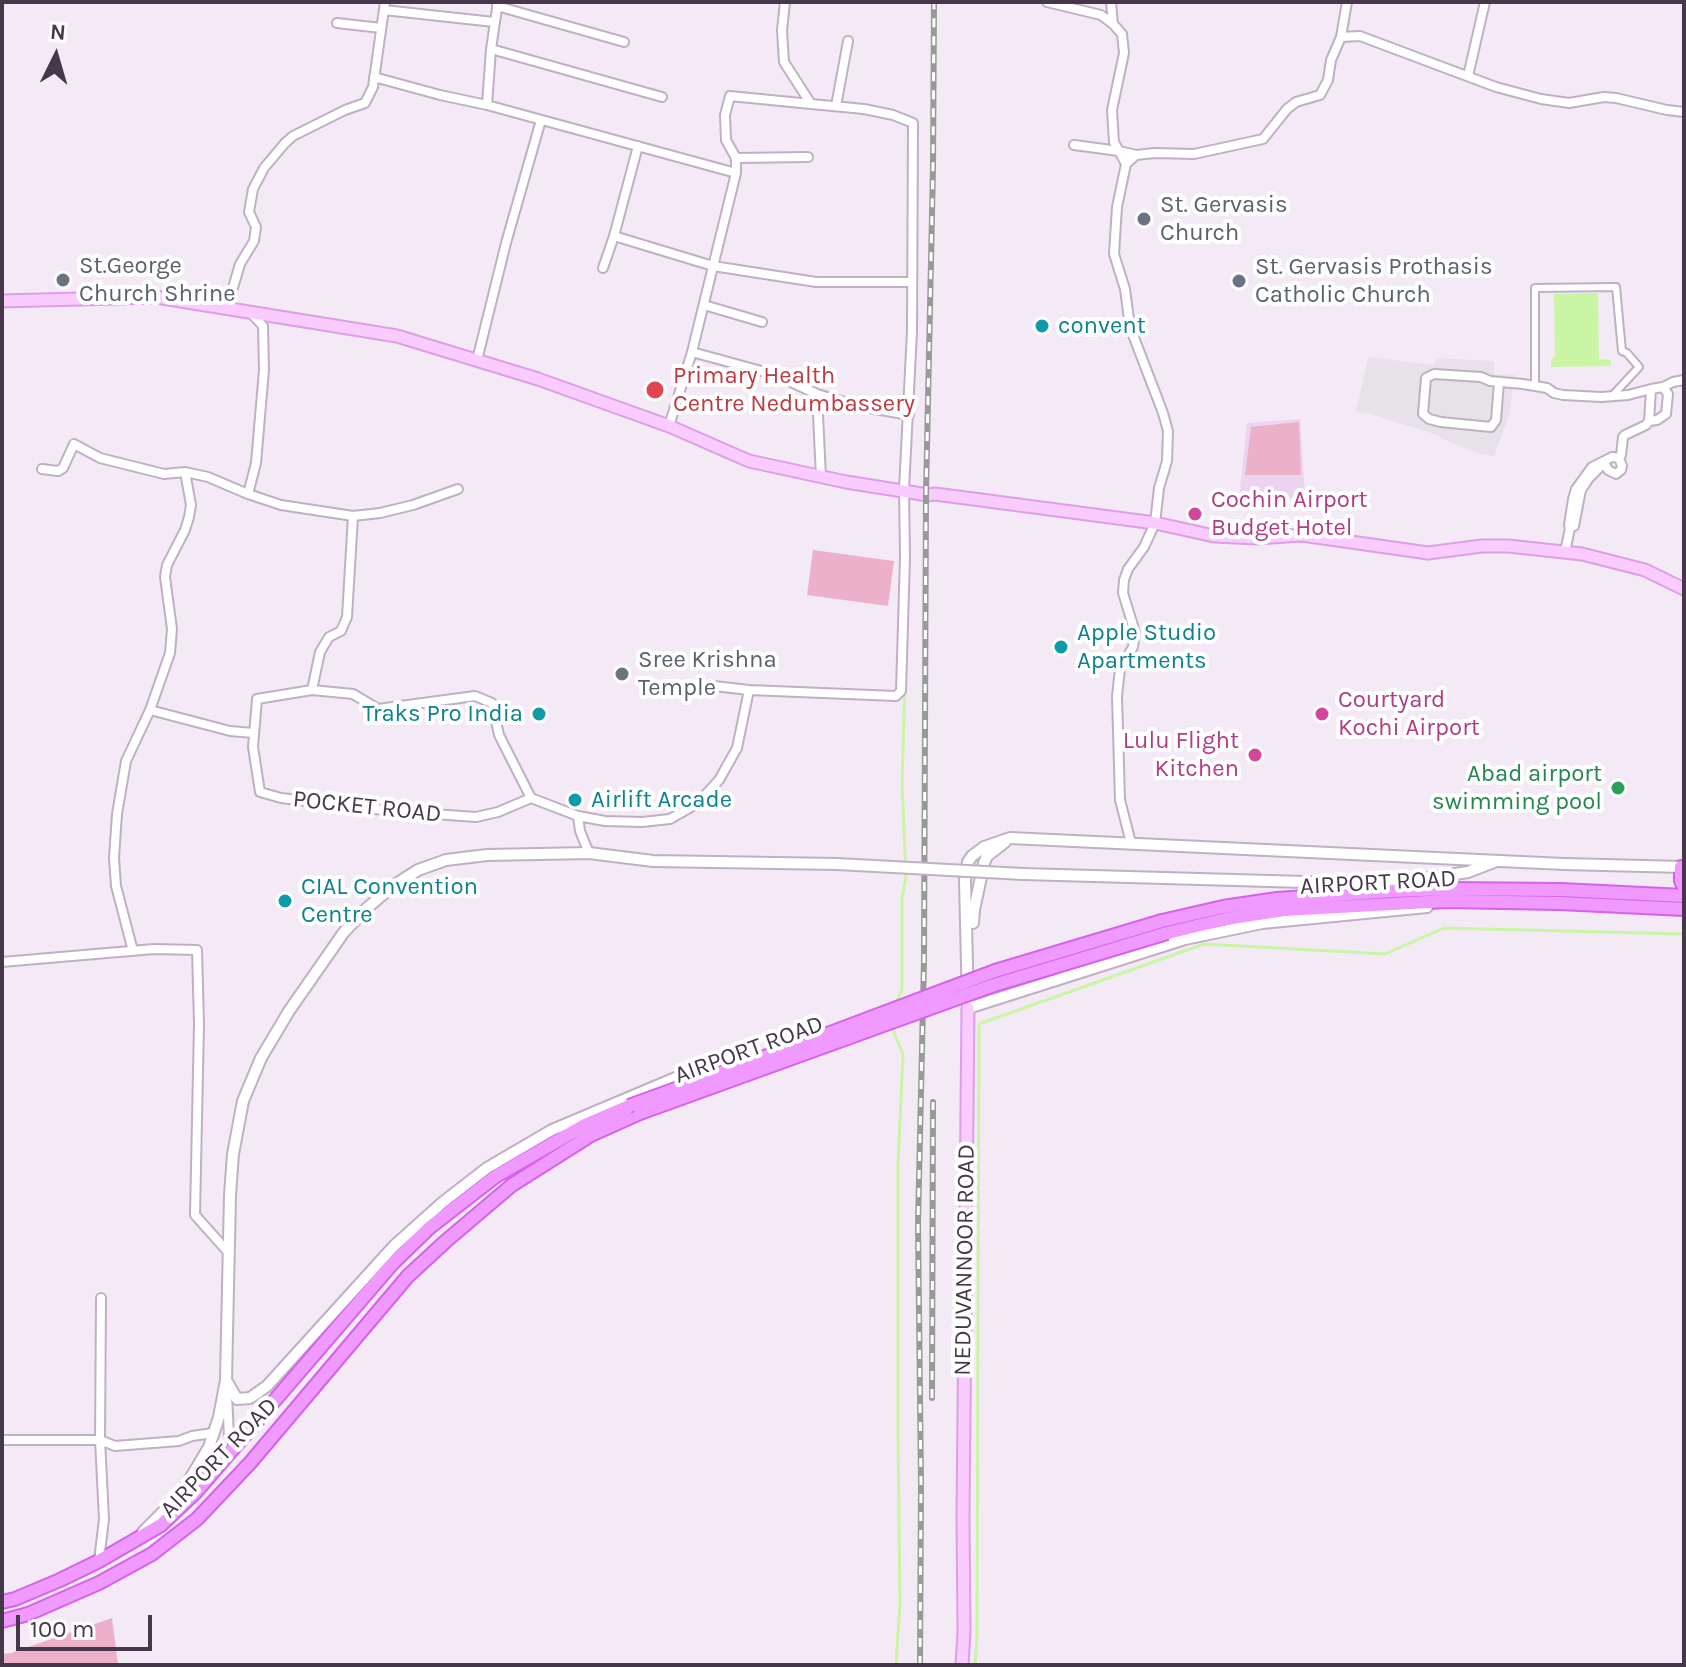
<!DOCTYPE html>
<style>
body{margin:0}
#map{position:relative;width:1686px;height:1667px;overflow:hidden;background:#f4eaf6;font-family:Karla,sans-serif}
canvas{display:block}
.frame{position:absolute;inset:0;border:4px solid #46374b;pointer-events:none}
.north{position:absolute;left:16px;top:16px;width:80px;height:80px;-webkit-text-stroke:6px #fff;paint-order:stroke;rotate:5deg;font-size:22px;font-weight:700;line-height:32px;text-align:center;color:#46374b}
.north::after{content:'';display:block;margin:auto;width:28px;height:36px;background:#46374b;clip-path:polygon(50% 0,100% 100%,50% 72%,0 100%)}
.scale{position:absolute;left:16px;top:1615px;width:136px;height:36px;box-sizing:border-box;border:4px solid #46374b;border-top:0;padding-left:10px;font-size:24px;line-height:28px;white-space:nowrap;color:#46374b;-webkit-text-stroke:6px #fff;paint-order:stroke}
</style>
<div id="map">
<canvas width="1686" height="1667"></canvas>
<div class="frame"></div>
<div class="north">N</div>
<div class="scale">100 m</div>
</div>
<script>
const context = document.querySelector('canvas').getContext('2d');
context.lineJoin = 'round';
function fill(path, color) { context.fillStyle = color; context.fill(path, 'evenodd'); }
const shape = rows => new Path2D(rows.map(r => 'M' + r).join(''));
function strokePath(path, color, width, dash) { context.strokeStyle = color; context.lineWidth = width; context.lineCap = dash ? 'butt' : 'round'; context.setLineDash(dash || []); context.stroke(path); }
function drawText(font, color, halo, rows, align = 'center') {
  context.font = font + ' Karla,sans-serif'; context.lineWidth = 8; context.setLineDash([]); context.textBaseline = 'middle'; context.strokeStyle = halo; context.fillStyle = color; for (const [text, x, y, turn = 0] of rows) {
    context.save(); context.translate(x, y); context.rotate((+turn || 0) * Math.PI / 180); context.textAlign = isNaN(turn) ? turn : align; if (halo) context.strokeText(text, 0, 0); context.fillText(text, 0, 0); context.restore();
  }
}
const education = shape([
 [1300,419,1305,498,1239,499,1247,423]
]);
const green = shape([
 [1299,422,1301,475,1245,475,1251,427],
 [813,550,894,561,888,606,807,595],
 [112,1618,118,1665,2,1665,2,1654,11,1653]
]);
const parking = shape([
 [1368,357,1435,365,1436,358,1494,361,1494,374,1515,375,1509,416,1494,456,1477,453,1445,440,1434,434,1370,414,1356,412]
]);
const water = shape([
 [1598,293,1599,359,1611,360,1611,366,1551,367,1551,360,1555,356,1554,294]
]);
const stream = shape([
 [896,1003,902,990,902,898,906,877,902,784,908,573],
 [894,1027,894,1033,903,1054,898,1165,898,1430,900,1603,896,1665],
 [975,1665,977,1636,979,1024,1204,944,1385,954,1444,928,1684,934]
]);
const pedestrian = shape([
 [1535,386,1535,288,1616,287,1622,351,1627,353,1639,367,1613,395]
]);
const minor = shape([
 [498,2,491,49,487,105,736,173],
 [1047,2,1101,15,1113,24,1122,34,1124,53,1112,110,1114,142,1126,164],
 [1111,2,1113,24],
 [497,6,624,42],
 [384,10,494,22],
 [337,23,381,28],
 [1341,37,1347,2],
 [491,49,662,97],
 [1468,76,1485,2],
 [374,77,440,95,487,105],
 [836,106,848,41],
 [1074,145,1119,151,1136,155],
 [736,158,808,157],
 [614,236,713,266,816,282,912,282],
 [603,268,614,236,638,146],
 [704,305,762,322],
 [227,308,240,264,254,241,256,227,249,212,253,189,264,168,285,143,293,136,345,110,365,103,373,87,385,2],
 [251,313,263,326,264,370,256,463,248,494,281,505,353,516,347,617,341,631,329,637,320,652,312,690,353,694,378,709,475,696,492,703,499,735,531,798,578,816,580,831,589,853],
 [692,352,776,375,817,394,834,399,864,407,909,415],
 [477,360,506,243,541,120],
 [1499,382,1496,420,1491,427,1441,422,1429,419,1423,414,1426,378,1434,374,1481,377,1490,381,1523,384,1547,388,1554,393,1563,395,1601,397,1628,395,1651,389,1649,421,1646,425,1625,435,1623,437,1621,455,1619,458,1612,457,1592,467,1576,489,1573,499,1569,525,1570,528,1565,552],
 [1663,387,1673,382,1684,380],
 [817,394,821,477],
 [1649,421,1657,420,1666,414,1668,394,1663,387,1651,389],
 [669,426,692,352,736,173,736,158,726,140,725,115,730,96,811,104,784,62,782,30,785,2],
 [1604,462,1608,470,1616,474,1621,470,1622,466,1619,458],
 [42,469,58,471,63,468,74,444,100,458,164,474,185,472,208,477,248,494],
 [353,516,380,513,413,505,458,489],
 [1570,528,1574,526,1581,490,1589,478,1603,464],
 [714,686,749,690,896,696,901,691,905,557,904,490,912,331,913,123,893,115,864,109,811,104],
 [312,690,257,699,253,747,260,792,281,798,392,811,476,817,498,812,531,798],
 [150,710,230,731,253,733],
 [578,816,605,821,642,822,670,819,698,803,719,780,737,748,749,690],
 [1131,843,1120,800,1117,696,1120,669,1133,647,1135,632,1123,593,1124,580,1128,569,1144,547,1155,523,1159,488,1167,461,1168,431,1163,413,1130,327,1125,289,1114,254,1117,207,1126,164,1136,155,1155,153,1194,154,1263,139,1287,109,1296,102,1320,95,1328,80,1331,60,1341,37,1360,36,1496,87,1541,99,1569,103,1604,97,1616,98,1667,110,1684,112],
 [133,951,116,886,114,858,117,814,126,761,150,710,170,653,172,629,165,577,167,565,185,530,189,517,191,505,185,472],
 [2,962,154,949,197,950,199,1024,195,1215,228,1252],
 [227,1393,229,1438,234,1445,238,1445],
 [2,1440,100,1440,115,1446,179,1441,192,1436,213,1433],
 [99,1561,104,1519,100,1440,101,1298]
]);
const tertiary = shape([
 [1023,874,1340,883,1408,881,1455,874,1468,872,1494,862],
 [1427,907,1262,923,1185,939,968,1008,965,880,968,862,972,856,984,847,1010,838,1564,864,1684,867],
 [973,923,974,910,984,863,987,856,1005,842],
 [226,1380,237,1399,250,1398,267,1386,394,1246,442,1203,487,1168,552,1130,730,1055],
 [143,1532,181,1494,209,1447,219,1417,226,1380,230,1195,233,1154,243,1101,261,1058,289,1011,344,932,367,908,393,886,418,870,446,860,487,855,589,853,653,861,837,864]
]);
const secondary = shape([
 [2,301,156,297,397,336,538,379,669,426,749,461,846,482,928,495,935,494,981,500,1155,523,1214,536,1257,538,1302,535,1428,553,1482,546,1508,546,1582,554,1645,570,1684,589],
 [962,1665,964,1632,963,1516,968,1008]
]);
const primary = shape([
 [1681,867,1681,881,1684,887],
 [1162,921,1223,907,1277,899,1392,891,1446,889,1561,890,1684,896],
 [1167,933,1226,919,1284,910,1447,901,1559,903,1684,909],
 [2,1602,15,1599,60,1580,99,1561,161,1525,195,1493,392,1264,429,1228,496,1176,585,1125,629,1106],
 [2,1621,28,1614,99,1583,152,1554,197,1519,250,1463,408,1276,446,1241,512,1185,591,1135,640,1113]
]);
const rail = shape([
 [932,1398,933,1102],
 [920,1665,921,1484,918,1224,924,960,926,493,933,168,934,2]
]);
const tertiaryBridge = shape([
 [837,864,1023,874]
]);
const primaryBridge = shape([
 [629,1106,833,1032,995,971,1162,921],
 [640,1113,994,985,1167,933]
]);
const markers = [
 [1144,219,8,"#6b7280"],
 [63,280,8,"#6b7280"],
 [1239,281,8,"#6b7280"],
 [1042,326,8,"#0f9aa8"],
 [655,390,10,"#e0444e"],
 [1195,514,8,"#d1479c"],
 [1061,647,8,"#0f9aa8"],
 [622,674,8,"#6b7280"],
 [539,714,8,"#0f9aa8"],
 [1322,714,8,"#d1479c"],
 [1255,755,8,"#d1479c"],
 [1618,788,8,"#2e9e5b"],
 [575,800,8,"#0f9aa8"],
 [285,901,8,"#0f9aa8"]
];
const worshipNames = [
 ["St. Gervasis",1160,205],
 ["Church",1160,233],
 ["St.George",79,266],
 ["Church Shrine",79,294],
 ["St. Gervasis Prothasis",1255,267],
 ["Catholic Church",1255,295],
 ["Sree Krishna",638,660],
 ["Temple",638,688]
];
const cultureNames = [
 ["convent",1058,326],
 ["Apple Studio",1077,633],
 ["Apartments",1077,661],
 ["Traks Pro India",523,714,"right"],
 ["Airlift Arcade",591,800],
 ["CIAL Convention",301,887],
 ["Centre",301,915]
];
const healthNames = [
 ["Primary Health",673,376],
 ["Centre Nedumbassery",673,404]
];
const hotelNames = [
 ["Cochin Airport",1211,500],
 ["Budget Hotel",1211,528],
 ["Courtyard",1338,700],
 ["Kochi Airport",1338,728],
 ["Lulu Flight",1239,741,"right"],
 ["Kitchen",1239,769,"right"]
];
const leisureNames = [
 ["Abad airport",1602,774],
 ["swimming pool",1602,802]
];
const streetNames = [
 ["POCKET ROAD",367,807,6],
 ["AIRPORT ROAD",1378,883,-3],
 ["AIRPORT ROAD",749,1050,-20],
 ["NEDUVANNOOR ROAD",965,1260,-89],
 ["AIRPORT ROAD",219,1458,-46]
];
fill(education, '#ecd3f0');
fill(green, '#ecb1c9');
fill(parking, '#e6e2e7');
fill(water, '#c9f5a4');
strokePath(stream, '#c9f5a4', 3);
strokePath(pedestrian, '#c1afc5', 10);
strokePath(minor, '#c1afc5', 12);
strokePath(tertiary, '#c1afc5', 14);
strokePath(secondary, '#dc9fe5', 15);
strokePath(primary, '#d562ec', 16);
strokePath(pedestrian, '#fff', 6);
strokePath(minor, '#fff', 8);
strokePath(tertiary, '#fff', 10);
strokePath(secondary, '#facbff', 11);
strokePath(primary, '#f09aff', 12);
strokePath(rail, '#999', 6);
strokePath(rail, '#fff', 3, [9]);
strokePath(tertiaryBridge, '#c1afc5', 14, []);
strokePath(primaryBridge, '#d562ec', 16, []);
strokePath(tertiaryBridge, '#fff', 10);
strokePath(primaryBridge, '#f09aff', 12);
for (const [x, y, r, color] of markers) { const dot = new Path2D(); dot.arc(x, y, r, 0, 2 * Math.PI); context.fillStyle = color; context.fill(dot); strokePath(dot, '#fff', 3); }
drawText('24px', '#5b616d', '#fff', worshipNames, 'left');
drawText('24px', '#0d838f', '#fff', cultureNames, 'left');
drawText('24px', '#be3a42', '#fff', healthNames, 'left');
drawText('24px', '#b23c85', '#fff', hotelNames, 'left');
drawText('24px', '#27864d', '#fff', leisureNames, 'right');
drawText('24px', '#46374b', '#fff', streetNames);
</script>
